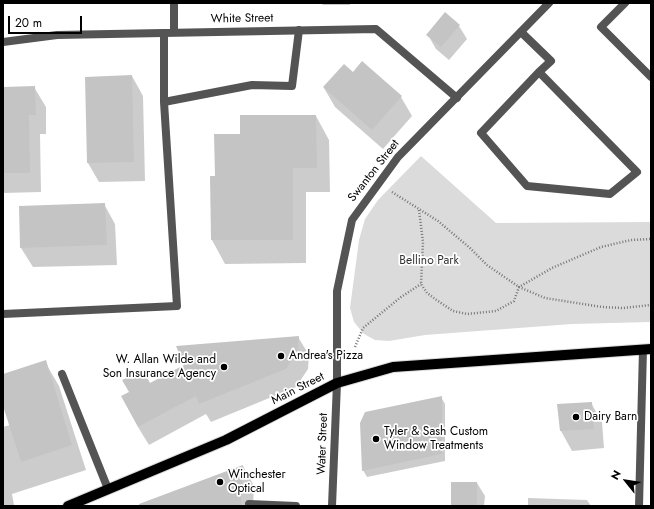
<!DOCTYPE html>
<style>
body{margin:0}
#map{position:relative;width:654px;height:509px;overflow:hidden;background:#fff;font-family:Jost,sans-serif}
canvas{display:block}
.frame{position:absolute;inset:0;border:4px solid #000;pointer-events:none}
.north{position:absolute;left:606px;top:461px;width:40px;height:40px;-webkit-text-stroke:3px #fff;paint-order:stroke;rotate:300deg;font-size:11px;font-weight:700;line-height:16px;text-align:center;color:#000}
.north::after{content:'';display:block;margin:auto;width:14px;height:18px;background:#000;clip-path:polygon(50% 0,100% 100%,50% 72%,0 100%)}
.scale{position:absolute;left:8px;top:16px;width:74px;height:18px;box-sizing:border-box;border:2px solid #000;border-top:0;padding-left:5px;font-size:12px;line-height:14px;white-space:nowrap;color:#000;-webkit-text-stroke:3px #fff;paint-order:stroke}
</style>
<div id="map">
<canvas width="654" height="509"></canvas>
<div class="frame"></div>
<div class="north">N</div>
<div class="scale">20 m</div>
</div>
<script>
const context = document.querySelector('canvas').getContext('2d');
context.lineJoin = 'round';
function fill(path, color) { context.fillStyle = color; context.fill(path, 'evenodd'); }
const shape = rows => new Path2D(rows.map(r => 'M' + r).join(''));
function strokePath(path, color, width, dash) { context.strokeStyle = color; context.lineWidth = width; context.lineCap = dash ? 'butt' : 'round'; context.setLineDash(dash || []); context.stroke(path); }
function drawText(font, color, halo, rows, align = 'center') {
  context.font = font + ' Jost,sans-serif'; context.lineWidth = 3.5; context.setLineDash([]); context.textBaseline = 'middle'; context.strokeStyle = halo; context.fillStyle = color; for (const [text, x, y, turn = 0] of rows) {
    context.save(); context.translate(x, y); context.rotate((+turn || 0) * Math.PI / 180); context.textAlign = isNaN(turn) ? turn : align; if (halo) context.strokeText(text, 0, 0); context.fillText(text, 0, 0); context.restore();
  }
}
const green = shape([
 [421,156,496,223,651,222,651,322,572,324,425,335,389,341,375,340,364,334,354,322,350,308,359,240,365,219,378,200]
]);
const shadow = shape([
 [321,3,350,3,350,5,323,5],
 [459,26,467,39,449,60,436,49,428,35],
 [353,74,401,97,412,116,383,149,335,107,324,88],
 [132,76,143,96,145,181,99,182,88,163],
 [34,87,46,107,46,134,40,134,41,192,3,193,3,88],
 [316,116,329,140,330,192,306,192,306,263,225,264,212,240,211,177,216,177,241,135],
 [104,204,115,224,117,265,33,267,21,248,20,207],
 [298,337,309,355,308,369,296,387,211,422,206,414,149,445,138,427,150,384],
 [45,362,59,386,86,470,12,494,14,505,3,506,3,427,10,425,3,403,3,375],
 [441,397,445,404,445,461,367,477,363,470],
 [591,403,602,422,604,448,572,451,561,431,558,405],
 [243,466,254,486,253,506,175,506],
 [477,483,485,496,484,506,452,506],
 [528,498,587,500,591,506,528,506],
 [375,505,418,506,375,506]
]);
const building = shape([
 [445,12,460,25,441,47,426,35],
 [362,61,402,96,372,130,323,87,344,64,353,72],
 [132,75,134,162,87,163,85,77],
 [35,86,36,115,29,115,30,173,3,173,3,87],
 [240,115,316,115,317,168,293,168,293,240,211,240,210,176,215,176,214,134,240,134],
 [105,203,107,245,20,248,19,206],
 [299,336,298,350,286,369,199,404,196,396,138,427,121,396,129,392,122,380,143,370,150,383,184,365,176,346],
 [46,360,72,445,21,462,3,406,3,374],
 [442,396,442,454,362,471,360,423,365,412],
 [592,402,594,429,560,431,557,404],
 [243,465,241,506,139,506,139,504],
 [451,482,477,482,477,506,451,506]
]);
const path = shape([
 [392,192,438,221,470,248,487,265,519,287,545,298,602,307,623,308,651,305],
 [419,210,423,242,421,284,427,293,438,301,453,311,467,314,496,311,514,301,519,287,552,268,601,247,631,240,651,239],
 [355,347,363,328,401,297,421,284]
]);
const service = shape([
 [625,3,601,27,651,77],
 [521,32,551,61,539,72,481,133,527,186,610,194,637,172,539,72],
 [164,33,164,102,252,85,292,86,299,30],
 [3,314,177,306,164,102],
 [62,374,108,489],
 [249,504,296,506]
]);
const minor = shape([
 [174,3,174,32],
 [3,42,57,35,376,29,457,98],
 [332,506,337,383],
 [639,506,643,349]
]);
const tertiary = shape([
 [337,383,337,291,352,220,398,157,549,3]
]);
const primary = shape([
 [68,506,226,440,337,383,393,367,651,349]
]);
const markers = [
 [281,356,4,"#000"],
 [224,367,4,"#000"],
 [576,417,4,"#000"],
 [376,439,4,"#000"],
 [220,482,4,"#000"]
];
const streetNames = [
 ["White Street",242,19,-1],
 ["Swanton Street",374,171,-52],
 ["Main Street",298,389,-27],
 ["Water Street",323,444,-88]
];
const parkNames = [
 ["Bellino Park",429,261]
];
const poiNames = [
 ["Andrea's Pizza",289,356],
 ["W. Allan Wilde and",216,360,"right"],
 ["Son Insurance Agency",216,374,"right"],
 ["Dairy Barn",584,417],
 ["Tyler & Sash Custom",384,432],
 ["Window Treatments",384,446],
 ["Winchester",228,475],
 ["Optical",228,489]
];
fill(green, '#dbdbdb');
fill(shadow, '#0003');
fill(building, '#c4c4c4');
strokePath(primary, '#dbdbdb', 12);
strokePath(path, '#767676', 2.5, [1, 2]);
strokePath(service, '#545454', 8);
strokePath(minor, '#545454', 8);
strokePath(tertiary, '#545454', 8);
strokePath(primary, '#000', 10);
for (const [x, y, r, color] of markers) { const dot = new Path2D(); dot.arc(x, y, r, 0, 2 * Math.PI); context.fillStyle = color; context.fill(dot); strokePath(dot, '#fff', 1.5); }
drawText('12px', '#000', '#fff', streetNames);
drawText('12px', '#323232', '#fff', parkNames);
drawText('12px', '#000', '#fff', poiNames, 'left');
</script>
